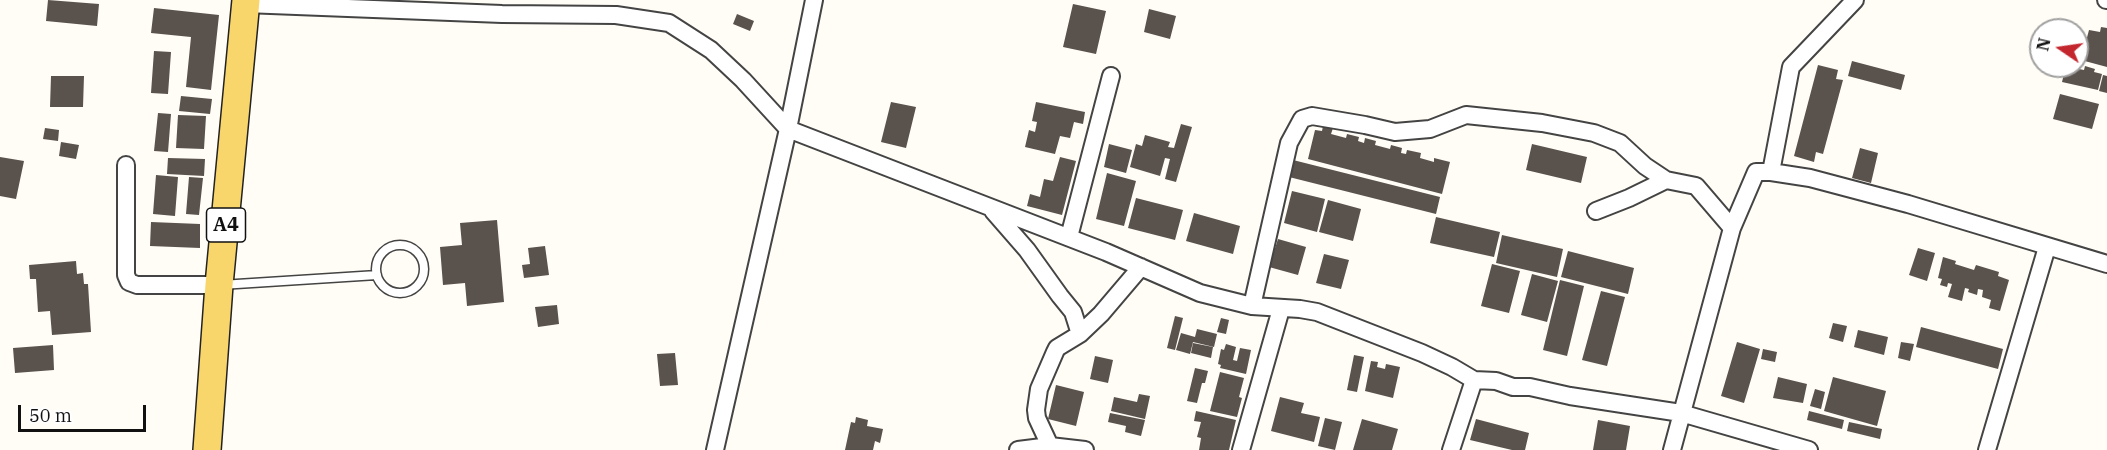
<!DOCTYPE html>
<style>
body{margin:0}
#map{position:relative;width:2107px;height:450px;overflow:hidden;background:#fffdf5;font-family:"IBM Plex Serif",serif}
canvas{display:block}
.north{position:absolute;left:2029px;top:18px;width:60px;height:60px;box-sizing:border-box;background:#fff;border:2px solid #a0a0a0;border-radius:50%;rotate:283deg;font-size:16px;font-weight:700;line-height:24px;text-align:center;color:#111}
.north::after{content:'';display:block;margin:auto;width:21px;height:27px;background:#c4262e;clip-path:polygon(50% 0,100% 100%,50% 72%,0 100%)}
.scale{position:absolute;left:18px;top:405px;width:128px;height:27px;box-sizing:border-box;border:3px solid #111;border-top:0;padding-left:8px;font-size:18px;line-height:21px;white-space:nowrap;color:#111;-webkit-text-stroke:4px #fff;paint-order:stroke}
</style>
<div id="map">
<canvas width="2107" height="450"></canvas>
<div class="north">N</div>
<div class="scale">50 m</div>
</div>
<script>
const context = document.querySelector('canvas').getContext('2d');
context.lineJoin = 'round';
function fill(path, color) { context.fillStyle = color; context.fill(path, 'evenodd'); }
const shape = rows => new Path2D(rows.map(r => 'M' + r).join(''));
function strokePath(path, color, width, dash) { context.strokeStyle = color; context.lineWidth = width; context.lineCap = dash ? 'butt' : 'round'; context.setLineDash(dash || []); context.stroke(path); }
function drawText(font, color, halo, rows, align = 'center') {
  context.font = font + ' "IBM Plex Serif",serif'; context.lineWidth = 6; context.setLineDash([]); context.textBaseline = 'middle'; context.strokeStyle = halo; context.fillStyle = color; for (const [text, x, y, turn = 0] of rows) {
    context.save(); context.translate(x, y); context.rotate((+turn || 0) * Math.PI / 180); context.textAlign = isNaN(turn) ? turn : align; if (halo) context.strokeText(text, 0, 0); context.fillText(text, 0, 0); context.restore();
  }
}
const building = shape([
 [48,0,99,4,97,26,46,21],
 [1073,4,1106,11,1096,54,1063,47],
 [154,8,219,15,211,90,186,87,191,37,151,33],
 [1149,9,1176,16,1170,39,1144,32],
 [737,14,754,21,750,31,733,24],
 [2101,27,2107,28,2107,67,2081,60,2089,30,2100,32],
 [2077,49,2081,50,2079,69,2084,70,2085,66,2095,69,2094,72,2102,74,2098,90,2062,82,2066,66,2077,66],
 [154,51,171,52,168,94,151,93],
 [1852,61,1905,75,1901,90,1848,76],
 [1818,65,1838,70,1836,79,1843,80,1823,154,1816,152,1814,162,1794,156],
 [2103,75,2107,76,2107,93,2099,91],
 [51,76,84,76,83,107,50,107],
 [2060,94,2099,104,2092,129,2053,119],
 [181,96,212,99,210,114,179,111],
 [891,102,916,107,906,148,881,142],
 [1036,102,1085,112,1083,124,1074,122,1070,138,1060,136,1055,154,1025,147,1029,130,1035,132,1037,122,1032,121],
 [158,113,171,114,168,152,154,151],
 [178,115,206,116,204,149,176,148],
 [1181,124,1192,127,1176,182,1165,179,1170,159,1165,158,1160,176,1130,167,1136,144,1142,146,1145,135,1170,142,1168,147,1174,148],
 [1323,126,1333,128,1331,134,1346,138,1347,134,1359,137,1358,141,1364,143,1365,138,1376,141,1375,145,1390,149,1391,145,1402,148,1401,153,1406,154,1407,150,1421,153,1420,158,1434,162,1434,158,1450,162,1442,194,1308,159,1315,130,1322,131],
 [45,128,59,130,58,141,43,139],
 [61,142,79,145,76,159,59,156],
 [1109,144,1132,150,1126,173,1104,167],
 [1532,144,1587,157,1581,183,1526,170],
 [1860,148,1878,153,1871,183,1852,178],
 [0,157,24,161,16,199,0,196],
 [1060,157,1076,161,1062,215,1027,206,1030,194,1040,197,1044,179,1053,181],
 [168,158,205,159,204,176,167,174],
 [1293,160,1440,197,1436,214,1289,177],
 [1107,173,1136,181,1124,226,1096,219],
 [156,175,178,177,175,216,153,214],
 [189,177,203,178,199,215,186,214],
 [1292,191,1325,199,1317,232,1284,223],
 [1136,198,1183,210,1175,240,1128,228],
 [1328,200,1361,209,1353,241,1319,232],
 [1194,213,1240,226,1233,254,1186,241],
 [1436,217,1500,232,1494,257,1430,243],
 [497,220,504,302,467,306,465,283,443,285,440,247,462,245,460,223],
 [151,222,200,224,200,248,150,246],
 [1502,235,1563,249,1557,277,1496,263],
 [1278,239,1306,247,1298,275,1269,267],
 [545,246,549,275,524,278,522,265,530,264,528,248],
 [1918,248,1935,253,1927,281,1909,275],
 [1568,251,1634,268,1628,294,1561,277],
 [1324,254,1349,260,1341,289,1316,283],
 [1943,257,1956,261,1955,264,1974,270,1976,265,1999,272,1998,276,2009,280,2000,311,1989,308,1991,300,1982,297,1983,290,1978,289,1977,295,1968,292,1969,289,1965,288,1962,301,1948,297,1952,284,1948,283,1947,287,1940,285,1942,279,1938,278],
 [76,261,77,274,83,273,84,284,88,284,91,332,52,335,50,311,38,312,36,279,30,279,29,265],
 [1492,264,1520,271,1509,313,1481,306],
 [1532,274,1558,281,1547,322,1521,315],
 [1560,280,1584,286,1567,356,1543,350],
 [1601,291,1625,297,1607,366,1582,360],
 [557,305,559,324,538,327,535,307],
 [1175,316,1183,318,1175,350,1167,348],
 [1221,318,1229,320,1226,334,1217,332],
 [1833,323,1847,326,1843,342,1829,338],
 [1921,327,2003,349,1998,369,1916,347],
 [1197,329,1217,334,1214,347,1193,342,1190,354,1176,350,1181,333,1195,337],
 [1858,330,1888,337,1884,355,1854,347],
 [1737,342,1760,349,1744,403,1721,396],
 [1901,342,1914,344,1910,361,1898,358],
 [1193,343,1213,347,1211,358,1191,353],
 [1226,344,1236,347,1233,360,1237,361,1240,348,1251,350,1246,374,1220,368,1221,365,1218,364,1221,349,1224,350],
 [53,345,54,370,15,373,13,348],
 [1763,349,1777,352,1775,362,1761,359],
 [675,353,678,385,660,386,657,354],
 [1354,355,1364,357,1357,392,1347,390],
 [1095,356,1113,360,1108,383,1090,379],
 [1371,361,1378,362,1377,367,1385,369,1386,364,1400,367,1393,398,1365,391],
 [1195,368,1208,371,1205,383,1202,383,1197,403,1187,401],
 [1220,372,1244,378,1239,397,1242,398,1237,417,1210,411],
 [1778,377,1807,384,1803,403,1773,398],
 [1833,377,1886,391,1877,426,1824,411],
 [1056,385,1084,392,1076,426,1048,419],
 [1815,389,1825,392,1821,409,1810,406],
 [1139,394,1150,396,1145,419,1111,411,1114,397,1137,402],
 [1280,397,1304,403,1301,413,1320,417,1314,442,1271,431],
 [1196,411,1236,420,1229,450,1199,450,1201,438,1197,437,1201,422,1194,421],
 [1809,411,1844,420,1842,429,1807,420],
 [1110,413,1145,420,1141,436,1125,432,1126,426,1108,422],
 [856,417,868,420,867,426,883,429,880,443,875,441,873,450,845,450,851,422,855,423],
 [1325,418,1342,422,1335,450,1318,446],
 [1362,419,1398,429,1392,450,1353,450],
 [1476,419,1529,433,1525,450,1512,450,1470,440],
 [1598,420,1630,426,1626,450,1593,450],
 [1849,422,1882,429,1880,439,1847,431]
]);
const lane = shape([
 '376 269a24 24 0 1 1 48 0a24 24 0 1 1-48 0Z',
 [221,285,377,275]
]);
const street = shape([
 [2106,0,2107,0],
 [245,4,502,14,616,15,669,23,711,50,743,80,788,129,1106,252,1200,293,1252,306,1300,309,1317,312,1422,353,1452,367,1474,380,1496,381,1513,387,1530,387,1570,396,1681,413,1809,450],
 [126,165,126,275,129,282,137,285,219,285],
 [1771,172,1791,67,1855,0],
 [993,211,1027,250,1060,296,1073,312,1080,334],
 [1596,211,1629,198,1666,180],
 [1069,237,1111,76],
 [1252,306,1289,143,1302,119,1312,116,1365,125,1395,132,1430,129,1466,115,1542,123,1594,133,1620,143,1645,166,1666,180,1696,186,1732,228],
 [1050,446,1037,418,1036,410,1039,389,1055,352,1057,348,1080,334,1101,314,1141,267],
 [715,450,788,129,814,0],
 [1018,450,1050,446,1085,450],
 [1241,450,1281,309],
 [1451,450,1474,380],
 [1672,450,1732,228,1756,172,1771,172,1810,178,1908,204,2107,264],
 [1987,450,2047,247]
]);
const primary = shape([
 [207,450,219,285,246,0]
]);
const shields = [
 [226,225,39]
];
const shieldNames = [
 ["A4",226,225]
];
fill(building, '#5a524d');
strokePath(lane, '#444', 11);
strokePath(street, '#444', 20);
strokePath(primary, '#222', 30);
strokePath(lane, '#fff', 8);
strokePath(street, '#fff', 16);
strokePath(primary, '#f9d66b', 27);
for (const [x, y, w] of shields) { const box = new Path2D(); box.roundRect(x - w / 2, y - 17, w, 34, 4.5); context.fillStyle = '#fff'; context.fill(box); strokePath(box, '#111', 1.5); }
drawText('bold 20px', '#111', null, shieldNames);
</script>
